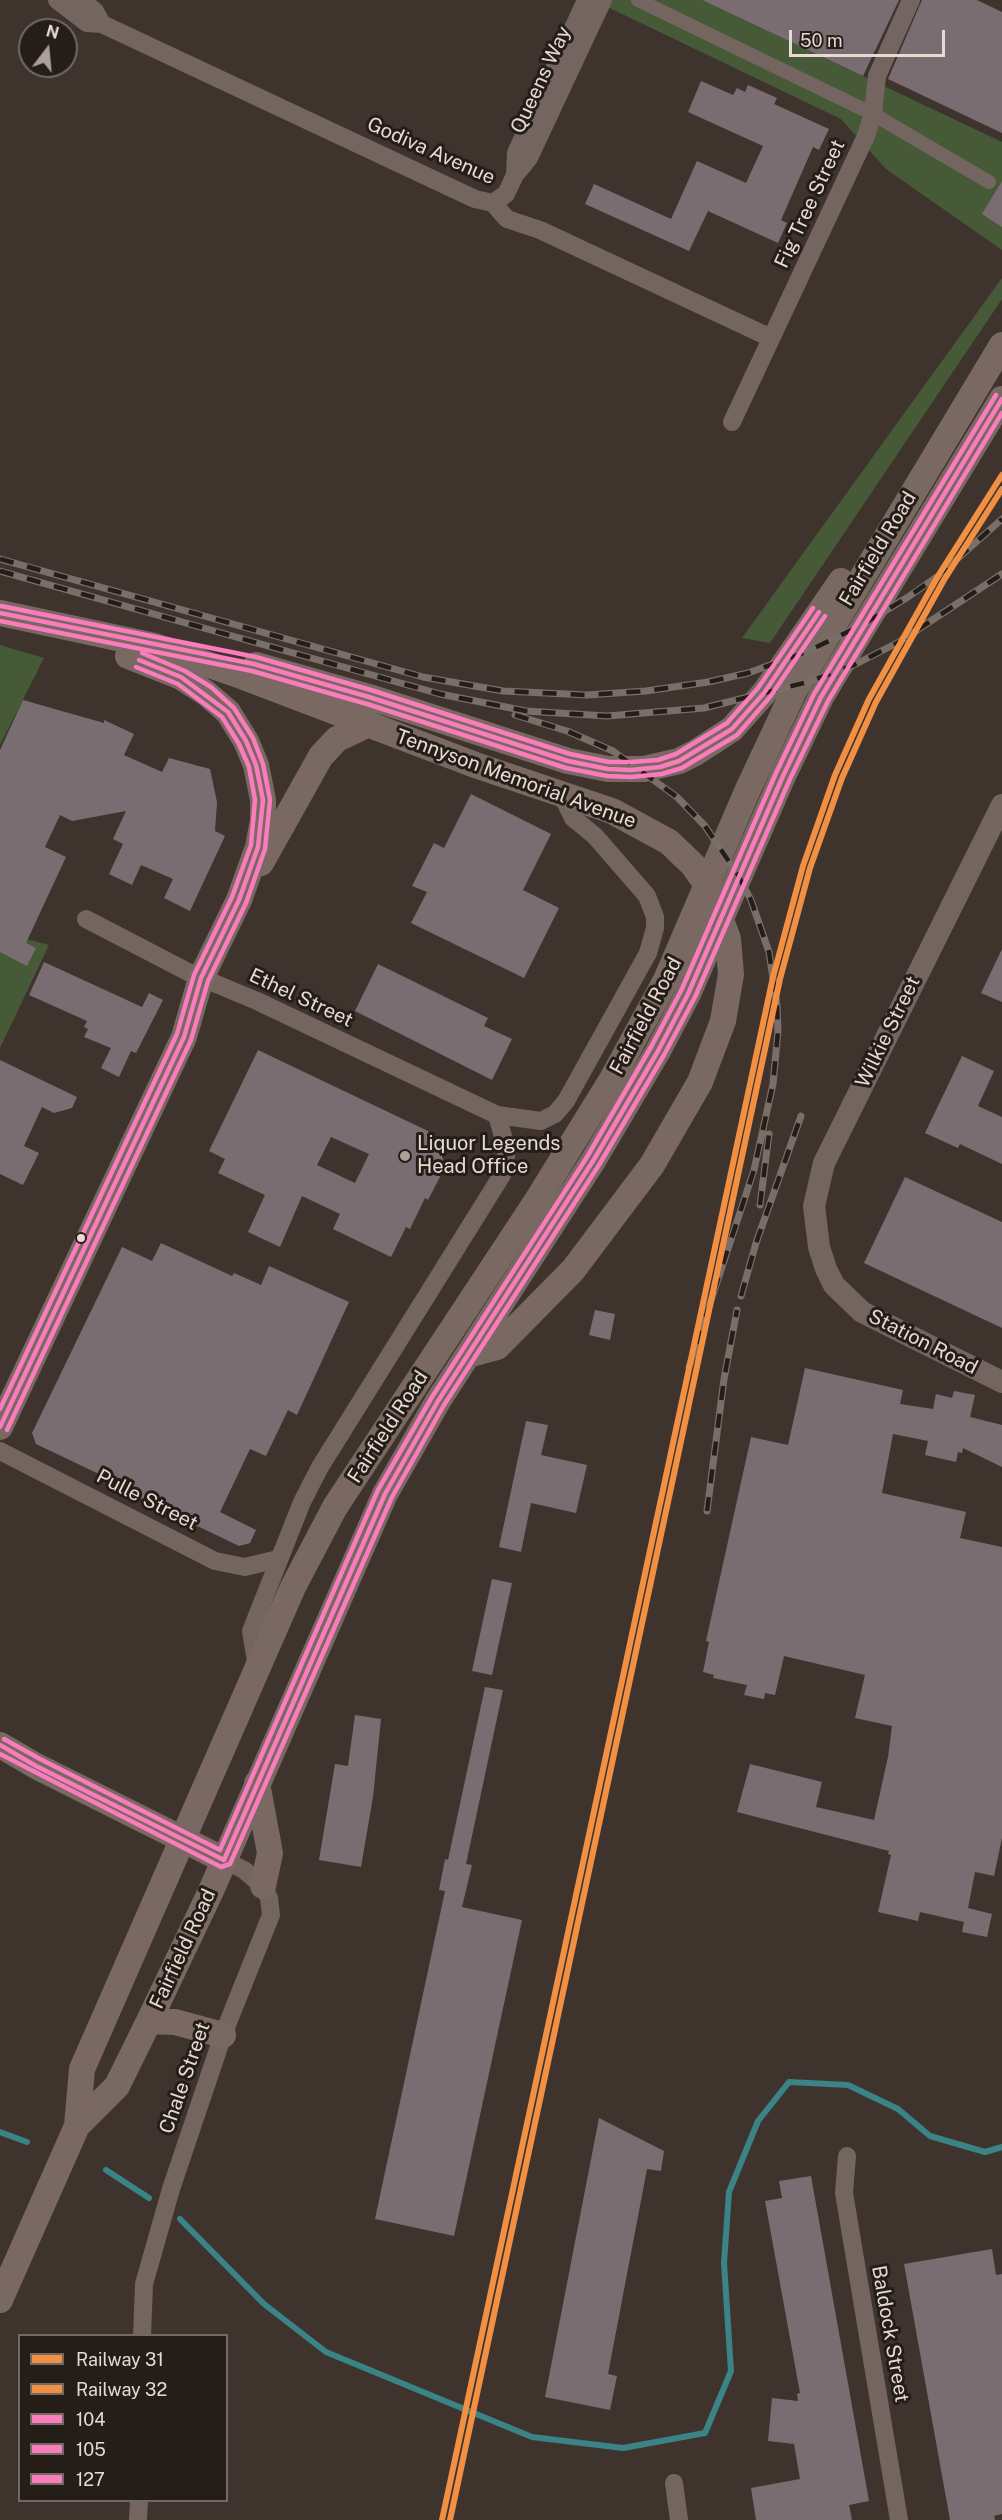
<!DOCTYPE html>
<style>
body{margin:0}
#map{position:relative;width:1002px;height:2520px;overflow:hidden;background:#3f342d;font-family:"Public Sans",sans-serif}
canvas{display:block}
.legend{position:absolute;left:18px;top:2334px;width:210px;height:168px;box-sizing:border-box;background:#251d17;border:2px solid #726962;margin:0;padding:8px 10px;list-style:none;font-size:18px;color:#e6dad2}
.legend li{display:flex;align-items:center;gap:12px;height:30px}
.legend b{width:30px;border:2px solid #726962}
.north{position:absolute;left:18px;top:18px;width:60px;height:60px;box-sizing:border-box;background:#251d17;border:2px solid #726962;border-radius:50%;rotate:16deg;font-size:16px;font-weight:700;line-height:24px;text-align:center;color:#e6dad2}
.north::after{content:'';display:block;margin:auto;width:21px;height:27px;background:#aca098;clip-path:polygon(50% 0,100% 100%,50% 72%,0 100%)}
.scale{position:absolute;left:789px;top:30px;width:156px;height:27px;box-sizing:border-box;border:3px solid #e6dad2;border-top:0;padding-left:8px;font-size:18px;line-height:21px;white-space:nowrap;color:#e6dad2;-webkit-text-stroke:4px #251d17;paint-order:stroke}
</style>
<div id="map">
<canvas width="1002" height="2520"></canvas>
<ul class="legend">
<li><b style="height:8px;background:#f18f42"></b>Railway 31</li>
<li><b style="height:8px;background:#f18f42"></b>Railway 32</li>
<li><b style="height:8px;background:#fb7cbc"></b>104</li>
<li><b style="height:8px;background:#fb7cbc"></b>105</li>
<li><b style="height:8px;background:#fb7cbc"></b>127</li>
</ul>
<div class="north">N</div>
<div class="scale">50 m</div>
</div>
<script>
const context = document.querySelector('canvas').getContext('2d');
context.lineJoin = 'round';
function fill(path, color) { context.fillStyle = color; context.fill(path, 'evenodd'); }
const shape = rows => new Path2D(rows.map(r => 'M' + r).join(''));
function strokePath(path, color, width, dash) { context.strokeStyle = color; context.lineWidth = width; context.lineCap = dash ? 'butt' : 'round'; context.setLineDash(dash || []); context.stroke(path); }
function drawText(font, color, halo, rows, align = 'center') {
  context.font = font + ' "Public Sans",sans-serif'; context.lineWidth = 6; context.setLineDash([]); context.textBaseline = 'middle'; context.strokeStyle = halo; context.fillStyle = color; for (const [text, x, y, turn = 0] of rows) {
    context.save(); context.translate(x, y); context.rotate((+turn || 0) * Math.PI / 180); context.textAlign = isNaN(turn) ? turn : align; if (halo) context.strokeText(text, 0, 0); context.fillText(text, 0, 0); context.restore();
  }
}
const green = shape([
 [593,0,702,0,1002,142,1002,250,886,169,841,119],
 [1002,278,1002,299,770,643,742,638],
 [0,645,44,658,0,745],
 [0,932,49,945,0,1048]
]);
const stream = shape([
 [0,2132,27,2142],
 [106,2170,149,2198],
 [180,2219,264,2304,326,2352,532,2437,623,2448,705,2433,731,2371,724,2263,729,2192,758,2121,789,2082,848,2085,898,2109,930,2136,985,2152,1002,2147]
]);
const building = shape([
 [702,0,899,0,863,76],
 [922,0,977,0,1002,12,1002,133,888,79],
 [701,81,733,95,737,88,745,92,748,85,777,98,774,104,829,129,819,150,813,147,781,220,787,223,778,243,708,211,689,251,585,204,594,184,671,219,697,161,746,183,763,146,688,112],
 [1002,181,1002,227,982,214],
 [23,700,104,723,104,720,134,734,124,755,162,772,169,758,210,769,217,802,215,831,225,836,190,911,164,898,173,879,141,865,132,885,109,874,123,844,113,839,126,811,72,821,60,815,45,847,66,857,26,943,36,948,27,966,0,952,0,750],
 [471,794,551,834,523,890,559,908,524,978,411,923,427,892,412,886,434,843,444,848],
 [1002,949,1002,1002,981,993],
 [44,962,142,1007,149,993,163,1000,136,1053,131,1051,119,1077,101,1068,111,1048,84,1037,88,1029,84,1027,87,1021,29,995],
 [378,964,488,1018,484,1026,512,1039,492,1080,355,1011],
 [258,1050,428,1131,439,1144,443,1160,441,1175,428,1200,425,1198,410,1229,406,1227,391,1257,333,1229,340,1214,302,1196,280,1247,248,1232,265,1195,218,1173,225,1159,209,1151],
 [331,1137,369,1154,355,1183,317,1165],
 [962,1056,994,1071,978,1106,1002,1117,1002,1164,960,1144,958,1148,925,1133],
 [0,1060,77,1097,72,1108,54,1113,42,1107,24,1146,39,1153,23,1185,0,1174],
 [905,1177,1002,1222,1002,1328,864,1263],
 [161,1243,232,1276,234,1273,261,1285,269,1266,349,1302,297,1415,288,1410,266,1456,250,1449,220,1512,256,1530,250,1543,239,1546,123,1490,98,1477,99,1474,36,1444,32,1433,122,1247,152,1261],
 [595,1310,615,1314,610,1340,589,1335],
 [805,1368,903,1390,900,1404,933,1409,936,1394,952,1398,954,1391,975,1395,970,1417,1002,1425,1002,1467,963,1448,962,1453,958,1452,956,1462,925,1455,928,1441,893,1434,882,1493,966,1512,960,1538,1002,1547,1002,1838,994,1876,975,1872,968,1908,992,1914,987,1937,962,1932,964,1922,920,1912,918,1921,878,1912,891,1855,888,1854,889,1851,737,1812,750,1764,822,1782,816,1807,874,1820,888,1757,892,1726,855,1718,865,1675,784,1656,775,1695,765,1693,764,1699,744,1695,747,1685,713,1678,714,1675,703,1672,709,1642,706,1641,751,1437,788,1445],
 [526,1421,548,1425,541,1455,587,1465,576,1513,531,1503,521,1552,499,1547],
 [492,1579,512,1583,492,1675,472,1671],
 [485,1687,503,1690,466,1864,472,1865,462,1907,522,1920,454,2236,375,2219,445,1891,439,1890,445,1859,448,1860],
 [355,1715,381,1719,373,1797,361,1867,319,1860,335,1764,348,1766],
 [599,2118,664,2151,661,2171,647,2169,608,2374,617,2376,610,2410,545,2397],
 [811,2176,869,2501,849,2505,852,2520,756,2520,751,2488,800,2479,794,2444,768,2441,772,2398,798,2401,797,2394,800,2393,765,2201,782,2198,779,2181],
 [992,2249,996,2275,1002,2274,1002,2514,994,2516,995,2520,950,2520,904,2264]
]);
const pedestrian = shape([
 [638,0,873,114,989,182]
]);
const minor = shape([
 [57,0,87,23,102,24,475,199,493,203,507,219,540,230,771,338],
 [81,0,95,11,102,24],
 [515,175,516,153,586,0],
 [493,203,506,194,515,175,529,158,603,0],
 [732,422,866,136,873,114,877,76,911,0],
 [86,919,190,973,257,1001,497,1115,541,1121,555,1114,566,1101,648,953,655,928,655,917,647,896,595,836,573,818,561,793],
 [0,1451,215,1561,245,1567,278,1559],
 [257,1667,251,1631,302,1502,320,1467,502,1175,507,1151,497,1115],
 [847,2156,844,2193,899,2520],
 [142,2336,144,2284,171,2189,223,2035,271,1915,269,1898,263,1886,244,1870,224,1860],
 [674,2483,679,2520],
 [138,2520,139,2500]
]);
const tertiary = shape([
 [1002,805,824,1163,814,1206,819,1247,826,1269,834,1285,862,1312,1002,1382]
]);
const secondary = shape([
 [0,613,155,646,244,677,478,766,612,811,669,842,693,865,702,878,713,898,728,939,731,974,723,1021,700,1082,652,1165,573,1270,497,1347,468,1355],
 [256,665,369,697,568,761,608,769,644,769,679,761,695,753,732,729,764,693,841,581],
 [261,863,321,756,337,739,369,724],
 [0,1427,184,1037,201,978,239,900,258,847,263,820,263,800,256,765,246,741,228,712,206,693,181,677,128,656],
 [0,1745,36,1766,224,1860],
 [257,1783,270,1853,263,1886],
 [149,2021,175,2022,223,2035],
 [77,2126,117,2086,149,2021,210,1893,385,1494,438,1401,593,1161,658,1051,688,994,783,776,821,697,1002,399],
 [0,2300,77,2126,82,2069,293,1587,335,1507,536,1202,612,1079,666,980,749,787,794,691,1002,345]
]);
const rail = shape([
 [0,559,423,677,503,691,587,695,646,691,708,682,748,673,806,652,862,625,908,597,938,576,1002,519],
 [0,571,440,694,526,711,607,716,704,708,808,682,854,665,899,642,1002,574],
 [515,715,567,731,613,751,677,797,705,826,738,875,751,900,769,952,777,1005,778,1031,773,1084,754,1170,689,1367],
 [760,1205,769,1134],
 [741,1296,756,1243,801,1116],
 [707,1511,724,1379,737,1310]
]);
const bus1 = shape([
 [0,613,254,664,369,697,568,761,608,769,631,770,660,767,679,761,732,729,764,693,819,612],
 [0,1427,184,1037,201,978,239,900,258,847,263,800,256,765,246,741,228,712,181,677,139,660],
 [0,1745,36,1766,224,1860,385,1494,438,1401,593,1161,658,1051,688,994,783,776,821,697,1002,399]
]);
const bus2 = shape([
 [0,621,252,671,367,704,566,768,607,776,631,777,662,774,682,768,737,735,770,697,825,616],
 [7,1430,191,1040,208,981,246,903,265,849,270,800,263,764,253,738,234,708,211,687,185,671,142,653],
 [0,1754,221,1867,230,1864,392,1497,444,1405,599,1165,664,1055,695,997,790,779,828,701,1002,413]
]);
const bus3 = shape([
 [1,606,256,657,371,690,570,754,609,762,631,762,658,760,676,754,727,723,758,688,813,608],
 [0,1409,177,1034,194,975,232,897,251,845,255,800,249,767,239,744,222,717,178,684,136,667],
 [4,1739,40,1759,220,1850,378,1490,432,1397,587,1157,651,1047,681,991,776,773,814,694,996,395]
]);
const rail1 = shape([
 [442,2520,773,977,803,866,835,775,869,699,938,576,1002,475]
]);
const rail2 = shape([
 [450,2520,780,979,810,868,842,778,876,702,944,580,1002,489]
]);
const markers = [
 [405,1156,6,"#aca098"],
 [81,1238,5,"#e6dad2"]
];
const streetNames = [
 ["Queens Way",541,80,-65],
 ["Godiva Avenue",431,151,24],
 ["Fig Tree Street",810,204,-65],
 ["Fairfield Road",878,549,-59],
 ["Tennyson Memorial Avenue",516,779,20],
 ["Ethel Street",301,998,25],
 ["Fairfield Road",646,1016,-62],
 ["Wilkie Street",888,1032,-64],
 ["Station Road",923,1342,27],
 ["Fairfield Road",388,1427,-57],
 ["Pulle Street",147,1500,27],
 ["Fairfield Road",183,1949,-65],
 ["Chale Street",185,2078,-71],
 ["Baldock Street",890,2334,80]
];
const poiNames = [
 ["Liquor Legends",417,1144],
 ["Head Office",417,1167]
];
fill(green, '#475a38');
strokePath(stream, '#3a8386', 6);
fill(building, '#7a6d72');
strokePath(pedestrian, '#746560', 14);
strokePath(minor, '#746560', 18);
strokePath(tertiary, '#746560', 22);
strokePath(secondary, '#7a6862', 26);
strokePath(rail, '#796e68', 7);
strokePath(rail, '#251d17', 4.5, [14]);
strokePath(bus1, '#fb7cbc', 4.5);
strokePath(bus2, '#fb7cbc', 4.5);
strokePath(bus3, '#fb7cbc', 4.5);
strokePath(rail1, '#f18f42', 6);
strokePath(rail2, '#f18f42', 6);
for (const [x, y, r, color] of markers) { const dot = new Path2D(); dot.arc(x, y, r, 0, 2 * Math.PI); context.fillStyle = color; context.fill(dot); strokePath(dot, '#251d17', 2); }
drawText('20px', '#e6dad2', '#251d17', streetNames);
drawText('20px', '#e6dad2', '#251d17', poiNames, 'left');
</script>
